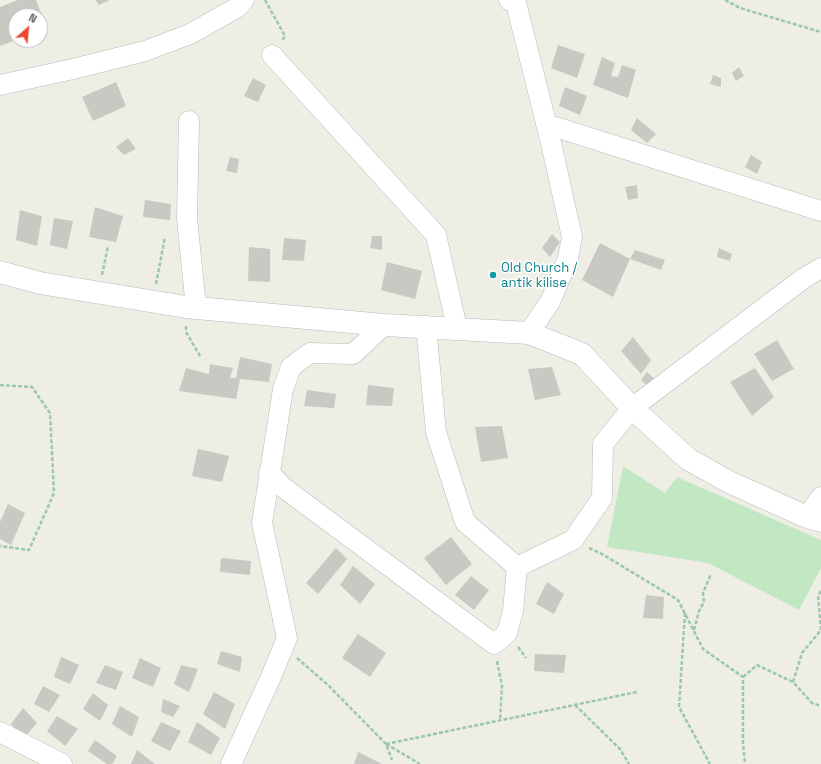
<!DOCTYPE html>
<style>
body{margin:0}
#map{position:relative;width:821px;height:764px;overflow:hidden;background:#efeee5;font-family:"Space Grotesk",sans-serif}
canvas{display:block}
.north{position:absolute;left:8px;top:8px;width:40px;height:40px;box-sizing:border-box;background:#fff;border:1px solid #bebfc2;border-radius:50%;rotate:27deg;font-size:11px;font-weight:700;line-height:16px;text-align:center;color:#5d6066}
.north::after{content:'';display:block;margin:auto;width:14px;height:18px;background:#ed472d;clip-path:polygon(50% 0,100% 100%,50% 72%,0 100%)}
</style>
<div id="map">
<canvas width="821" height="764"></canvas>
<div class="north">N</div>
</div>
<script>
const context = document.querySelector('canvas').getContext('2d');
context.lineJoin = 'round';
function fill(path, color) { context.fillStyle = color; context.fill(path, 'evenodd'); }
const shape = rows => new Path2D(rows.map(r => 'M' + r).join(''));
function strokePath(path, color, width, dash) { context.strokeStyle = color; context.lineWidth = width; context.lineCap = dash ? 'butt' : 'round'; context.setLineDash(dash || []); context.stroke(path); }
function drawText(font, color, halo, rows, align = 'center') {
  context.font = font + ' "Space Grotesk",sans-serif'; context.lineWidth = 3; context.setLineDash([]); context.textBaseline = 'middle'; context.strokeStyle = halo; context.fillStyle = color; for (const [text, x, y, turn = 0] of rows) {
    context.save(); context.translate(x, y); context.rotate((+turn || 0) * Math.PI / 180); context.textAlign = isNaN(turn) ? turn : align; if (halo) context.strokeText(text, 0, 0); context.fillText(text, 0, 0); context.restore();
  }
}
const green = shape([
 [623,466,665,493,677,477,821,540,821,568,799,610,708,563,607,547]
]);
const building = shape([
 [18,0,36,0,47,28,40,31,40,16,16,16,16,40,0,46,0,7],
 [95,0,110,0,99,5],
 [558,45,585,54,577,78,551,68],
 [602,57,615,63,611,76,618,77,622,65,636,70,628,98,593,85],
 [739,67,744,76,736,81,732,73],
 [713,75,721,78,721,87,710,84],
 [253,78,266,85,258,102,244,96],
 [116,82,126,106,93,121,82,97],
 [565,87,587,96,580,115,559,106],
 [637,118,656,134,647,143,631,130],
 [128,138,136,149,124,155,116,147],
 [751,155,762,162,757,174,745,167],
 [230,157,239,159,237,173,226,171],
 [637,185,638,198,628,200,625,187],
 [145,200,171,204,170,220,143,217],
 [95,207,123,216,116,242,89,237],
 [20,210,42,216,37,246,16,240],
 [54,218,73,221,67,249,50,245],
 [552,234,560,242,550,257,542,248],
 [372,236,382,236,382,250,370,248],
 [284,238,306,240,304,261,282,260],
 [600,243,630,259,613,297,582,280],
 [249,247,270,249,270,282,248,281],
 [719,248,732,254,730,261,717,257],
 [635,250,665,260,661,270,630,259],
 [387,262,422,271,415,299,381,290],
 [633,337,651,360,641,374,621,351],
 [777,340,794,369,772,381,754,354],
 [240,357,272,364,269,382,240,379,236,399,179,391,186,368,209,374,210,364,233,368,230,378,236,378],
 [552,367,561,395,535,400,528,369],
 [755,368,774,397,752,416,730,382],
 [647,372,657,381,649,388,641,380],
 [368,385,394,388,392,406,366,405],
 [307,390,336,394,334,408,304,406],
 [502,426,508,458,481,462,475,427],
 [198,449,229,456,222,482,192,476],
 [8,504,25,513,11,545,0,539,0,522],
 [451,537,472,564,446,585,424,558],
 [336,548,347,559,318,594,306,583],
 [221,558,251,561,250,575,220,572],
 [353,566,375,584,360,604,340,585],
 [471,576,489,590,474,610,455,595],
 [547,582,564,594,554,614,536,604],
 [646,595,664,597,663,619,643,618],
 [358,634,386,653,370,677,342,658],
 [221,651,242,657,240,672,217,664],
 [535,654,566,655,564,673,534,671],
 [61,657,79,665,70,684,54,677],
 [140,658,161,668,153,687,132,678],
 [105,665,123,672,116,690,96,683],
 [181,665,198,669,189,692,174,684],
 [43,686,60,695,49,712,34,704],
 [214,692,235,704,225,729,203,714],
 [93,693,108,705,100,721,83,709],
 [163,699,180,706,173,717,161,712],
 [120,706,139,717,132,737,112,724],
 [23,708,37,723,23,739,11,724],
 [57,716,78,729,65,746,47,731],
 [161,722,181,731,170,751,151,741],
 [197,722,220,738,211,755,188,742],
 [95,740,117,756,112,764,107,764,88,751],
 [137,750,155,764,131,764],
 [358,752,382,764,354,764]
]);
const path = shape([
 [265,0,285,36,282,41],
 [725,0,740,8,821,32],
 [102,275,108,246],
 [156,284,165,237],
 [186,326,186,332,200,356],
 [0,385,32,387,50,413,54,493,29,550,0,546],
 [589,548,602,554,678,600,703,649,743,677,743,742,745,764],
 [821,591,818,596,821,630,802,653,793,682,812,703,821,706],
 [685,613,679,707,710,764],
 [694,630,699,611,704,602,703,593,711,574],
 [518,647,526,658],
 [297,658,328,685,386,744,392,760],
 [497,661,502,686,500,720],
 [743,677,757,665,793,682],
 [575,705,620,749,629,764],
 [386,744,637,692],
 [386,744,420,764]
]);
const minor = shape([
 [509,0,516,3,551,143,572,237,568,258,551,300,529,333],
 [272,55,436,235,457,328],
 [0,85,73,69,145,51,190,34,238,7,244,0],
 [189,121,187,218,196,308],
 [546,124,821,211],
 [426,326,436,432,465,522,517,567],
 [269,472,284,488,494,644,507,633,513,611,517,567,573,540,602,498,603,444,632,408,804,278,821,268],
 [807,517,821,497],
 [0,732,62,764],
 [231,764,270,679,287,638,262,523,283,389,291,367,310,353,353,354,384,325]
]);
const tertiary = shape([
 [0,272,40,283,186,307,384,325,529,333,582,354,632,408,688,459,729,482,807,517,821,521]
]);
const markers = [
 [493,275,4,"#0f9aa8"]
];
const cultureNames = [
 ["Old Church /",501,268],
 ["antik kilise",501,283]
];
fill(green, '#c1e7c3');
fill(building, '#cac8c2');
strokePath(minor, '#b7babf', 21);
strokePath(tertiary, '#b7babf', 23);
strokePath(path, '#9ac8aa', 2.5, [4, 2]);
strokePath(minor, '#fff', 20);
strokePath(tertiary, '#fff', 22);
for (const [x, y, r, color] of markers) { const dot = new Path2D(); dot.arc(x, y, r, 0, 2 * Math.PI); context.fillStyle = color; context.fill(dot); strokePath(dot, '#fff', 1.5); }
drawText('13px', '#0d838f', '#fff', cultureNames, 'left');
</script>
